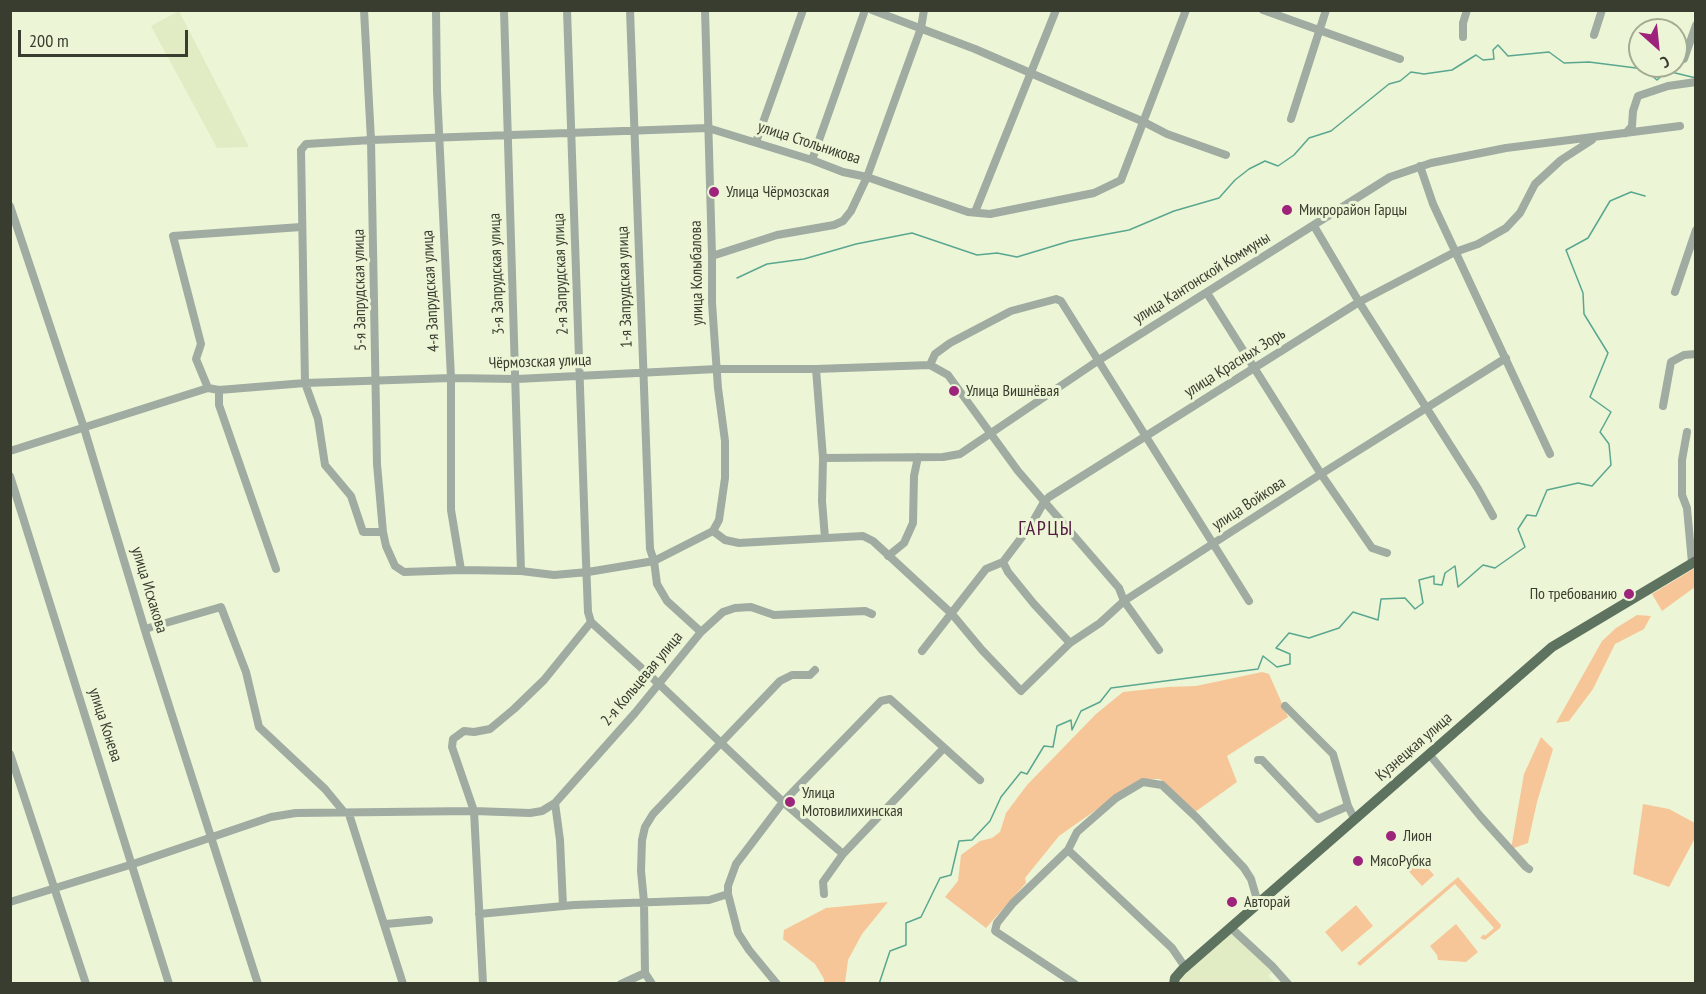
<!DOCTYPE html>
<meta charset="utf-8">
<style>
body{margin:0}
#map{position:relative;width:1706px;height:994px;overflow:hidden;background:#ecf5d5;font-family:"PT Sans Narrow",sans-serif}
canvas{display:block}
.frame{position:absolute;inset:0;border:12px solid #393d30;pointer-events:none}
.north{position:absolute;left:1628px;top:18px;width:60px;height:60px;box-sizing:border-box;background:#ecf5d5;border:2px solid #a4ab93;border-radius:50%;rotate:153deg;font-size:16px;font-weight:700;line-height:24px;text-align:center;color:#393d30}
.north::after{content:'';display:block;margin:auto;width:21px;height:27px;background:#9d237b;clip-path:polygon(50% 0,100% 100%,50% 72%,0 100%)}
.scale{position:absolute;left:18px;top:30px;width:170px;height:27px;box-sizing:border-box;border:3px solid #393d30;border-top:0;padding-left:8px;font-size:18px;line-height:21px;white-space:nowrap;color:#393d30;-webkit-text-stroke:4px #ecf5d5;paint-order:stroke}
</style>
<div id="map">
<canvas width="1706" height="994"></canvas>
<div class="frame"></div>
<div class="north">С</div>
<div class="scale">200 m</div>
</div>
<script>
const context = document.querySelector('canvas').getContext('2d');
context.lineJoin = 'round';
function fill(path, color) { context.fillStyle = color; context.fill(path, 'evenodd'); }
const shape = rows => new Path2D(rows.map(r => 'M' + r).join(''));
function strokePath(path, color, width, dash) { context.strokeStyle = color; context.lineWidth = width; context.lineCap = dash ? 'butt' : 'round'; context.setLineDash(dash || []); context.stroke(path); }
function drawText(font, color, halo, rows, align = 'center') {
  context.font = font + ' "PT Sans Narrow",sans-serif'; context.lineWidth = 6; context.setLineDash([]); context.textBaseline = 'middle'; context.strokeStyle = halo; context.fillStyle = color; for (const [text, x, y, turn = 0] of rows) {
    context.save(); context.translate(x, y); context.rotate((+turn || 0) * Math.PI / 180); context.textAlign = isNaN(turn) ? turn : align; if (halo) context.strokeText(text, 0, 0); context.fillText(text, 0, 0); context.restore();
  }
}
const built = shape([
 [179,11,249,147,217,148,151,26],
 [1231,931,1272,972,1268,976,1275,983,1179,984,1184,972]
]);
const green = shape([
 [1695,568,1695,587,1662,611,1652,594],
 [1637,615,1651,616,1644,629,1615,644,1593,689,1569,721,1556,723,1602,641,1616,628],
 [1262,672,1269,674,1288,717,1227,756,1237,782,1195,812,1160,779,1140,779,1059,836,1025,878,1026,883,986,928,945,897,958,881,961,855,980,841,992,838,1000,832,1006,813,1027,785,1096,714,1123,692,1168,687,1196,686],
 [1541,737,1553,749,1537,802,1528,843,1511,849,1524,774],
 [1643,804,1669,809,1695,823,1695,838,1669,887,1633,874],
 [1416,855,1434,875,1422,886,1404,866],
 [1458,877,1501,925,1500,928,1485,940,1480,938,1484,934,1485,936,1494,928,1455,884,1360,966,1357,963],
 [888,902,862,934,848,960,845,983,824,983,824,979,815,964,783,939,784,930,826,908],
 [1356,905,1373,926,1342,952,1325,932],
 [1456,924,1478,952,1466,962,1438,960,1437,955,1430,946]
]);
const stream = shape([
 [737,278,767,264,804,259,856,244,912,233,977,255,997,253,1017,257,1070,241,1129,230,1174,211,1219,198,1235,180,1249,169,1265,161,1278,166,1294,155,1309,138,1331,131,1389,84,1400,81,1411,72,1424,74,1452,70,1476,55,1483,60,1494,59,1493,50,1498,45,1508,56,1549,52,1564,63,1589,62,1644,69,1657,80,1667,71,1696,78],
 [879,984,890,951,906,945,906,923,921,917,940,878,951,875,959,841,972,840,990,821,1001,797,1021,772,1027,774,1044,746,1053,747,1057,726,1071,720,1072,730,1081,711,1100,702,1111,688,1258,669,1263,656,1277,667,1290,664,1290,654,1276,648,1289,633,1309,638,1339,628,1353,612,1378,620,1381,599,1405,598,1415,609,1423,603,1419,580,1434,576,1434,584,1442,585,1445,573,1455,566,1458,587,1483,565,1495,568,1525,547,1518,529,1527,515,1536,516,1547,490,1578,483,1592,486,1611,465,1609,444,1600,432,1611,412,1590,397,1608,353,1584,314,1583,293,1566,250,1588,238,1610,201,1631,192,1645,196]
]);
const minor = shape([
 [364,10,371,140,377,464,383,532,386,546,395,566,404,572,461,570,521,571,554,575,588,572,654,561,713,531],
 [436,10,437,91,451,378,451,510,461,570],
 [504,10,521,571],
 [567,10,586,561,588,612,591,622,659,684,783,802,843,854],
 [630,10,650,549,654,561,657,584,667,601,701,632],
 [705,10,712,256,712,303,718,388,725,441,725,478,719,520,713,531],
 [872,10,975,49,1144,122,1167,134,1226,155],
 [1263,10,1400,59],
 [1594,35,1602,10],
 [1463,37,1463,23,1467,10],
 [1684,59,1696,25],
 [1291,119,1326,10],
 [1626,133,1632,126,1633,111,1638,96,1668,86,1696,82],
 [756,142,803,10],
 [812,160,865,10],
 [1420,166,1433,204,1550,454],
 [10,206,84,428,147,637,258,984],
 [975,212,1056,10],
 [1314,226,1359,302,1478,489,1493,516],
 [712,256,777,235,834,225,843,221,851,211,867,177,921,28,924,10],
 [1675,292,1696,230],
 [1207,293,1321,474,1372,548,1387,553],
 [930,365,935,354,950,343,1011,311,1056,299,1061,301,1249,601],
 [816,369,823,458,822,501,825,538],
 [208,388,196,359,201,344,173,236,301,227],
 [219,390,219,405,276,569],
 [1663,406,1671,362,1684,355,1696,354],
 [1687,432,1682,460,1682,495,1687,508,1692,563],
 [10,451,208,388,219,390,305,383,451,378,517,379,717,369,816,369,930,365,948,375,1018,471,1119,588,1124,601,1159,650],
 [823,458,943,457,960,454,1099,360,1390,177,1431,163,1506,148,1680,126],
 [10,476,169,984],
 [713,531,725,540,739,543,863,536,873,541,952,614,982,650,1021,691,1070,643,1100,623,1124,601,1321,474,1506,358],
 [383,532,363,532,351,496,325,465,318,419,305,383,301,150,306,144,371,140,708,128,812,160,843,172,867,177,968,212,990,214,1094,193,1121,180,1186,10],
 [888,556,904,543,913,523,914,476,918,457],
 [1003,562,1008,572,1034,604,1070,643],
 [145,629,221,607,246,672,259,727,325,789,344,812],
 [922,651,986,569,1003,562,1031,525,1044,502,1049,497,1359,302,1455,252,1478,244,1506,228,1520,213,1535,184,1561,160,1592,140],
 [1285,706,1333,754,1348,806,1354,818],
 [10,754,86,984],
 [1429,754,1481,817,1526,867,1529,869],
 [1258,760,1262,760,1318,819,1348,806],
 [555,803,560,840,563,906],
 [349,814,403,984],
 [1068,850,1172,948,1185,967],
 [824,894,823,882,843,854,944,748],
 [10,902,133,864,271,817,296,813,474,811,530,813,542,811,555,803,635,713,701,632,723,612,735,608,751,607,774,615,865,611,872,614],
 [479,914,574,905,709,900,728,894],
 [386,924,429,920],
 [1230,927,1272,966,1288,984],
 [483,984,474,811,452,747,453,739,464,731,474,732,490,729,514,709,544,680,591,622],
 [621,984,645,973],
 [652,984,645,973,644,902,641,871,642,840,645,827,653,814,780,681,792,675,810,675,815,670],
 [777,984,749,950,738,933,728,894,728,886,736,864,783,802,881,701,890,699,980,780],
 [1075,984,995,931,997,923,1013,903,1068,850,1077,832,1116,798,1143,782,1162,785,1197,818,1244,868,1251,879,1258,903]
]);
const major = shape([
 [1174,984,1175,978,1182,970,1552,647,1696,561]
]);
const markers = [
 [714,192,6,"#9d237b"],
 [1287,210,6,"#9d237b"],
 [954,391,6,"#9d237b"],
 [1629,594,6,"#9d237b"],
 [790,802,6,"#9d237b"],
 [1391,836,6,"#9d237b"],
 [1358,861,6,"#9d237b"],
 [1232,902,6,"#9d237b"]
];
const streetNames = [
 ["улица Стольникова",809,143,18],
 ["улица Колыбалова",697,273,-91],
 ["3-я Запрудская улица",497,274,-92],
 ["2-я Запрудская улица",561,274,-92],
 ["улица Кантонской Коммуны",1202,278,-32],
 ["1-я Запрудская улица",625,287,-92],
 ["5-я Запрудская улица",360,290,-91],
 ["4-я Запрудская улица",431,291,-93],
 ["Чёрмозская улица",540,362,-2],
 ["улица Красных Зорь",1235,363,-32],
 ["улица Войкова",1249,504,-33],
 ["улица Исхакова",149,590,73],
 ["2-я Кольцевая улица",642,679,-50],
 ["улица Конева",105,725,72],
 ["Кузнецкая улица",1414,747,-41]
];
const poiNames = [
 ["Улица Чёрмозская",726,192],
 ["Микрорайон Гарцы",1299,210],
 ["Улица Вишнёвая",966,391],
 ["По требованию",1617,594,"right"],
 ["Улица",802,793],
 ["Мотовилихинская",802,811],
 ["Лион",1403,836],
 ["МясоРубка",1370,861],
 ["Авторай",1244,902]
];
const quarterNames = [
 ["ГАРЦЫ",1046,529]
];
fill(built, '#e1ecc4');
fill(green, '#f7c698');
strokePath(stream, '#5aa791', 1.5);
strokePath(minor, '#a0aba1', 8);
strokePath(major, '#5e7260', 10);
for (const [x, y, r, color] of markers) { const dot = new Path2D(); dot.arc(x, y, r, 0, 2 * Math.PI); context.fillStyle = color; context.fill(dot); strokePath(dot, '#ecf5d5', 2); }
drawText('16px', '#393d30', '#ecf5d5', streetNames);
drawText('16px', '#393d30', '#ecf5d5', poiNames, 'left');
context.letterSpacing = '1.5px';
drawText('20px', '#541a42', '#ecf5d5', quarterNames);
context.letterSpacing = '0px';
</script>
